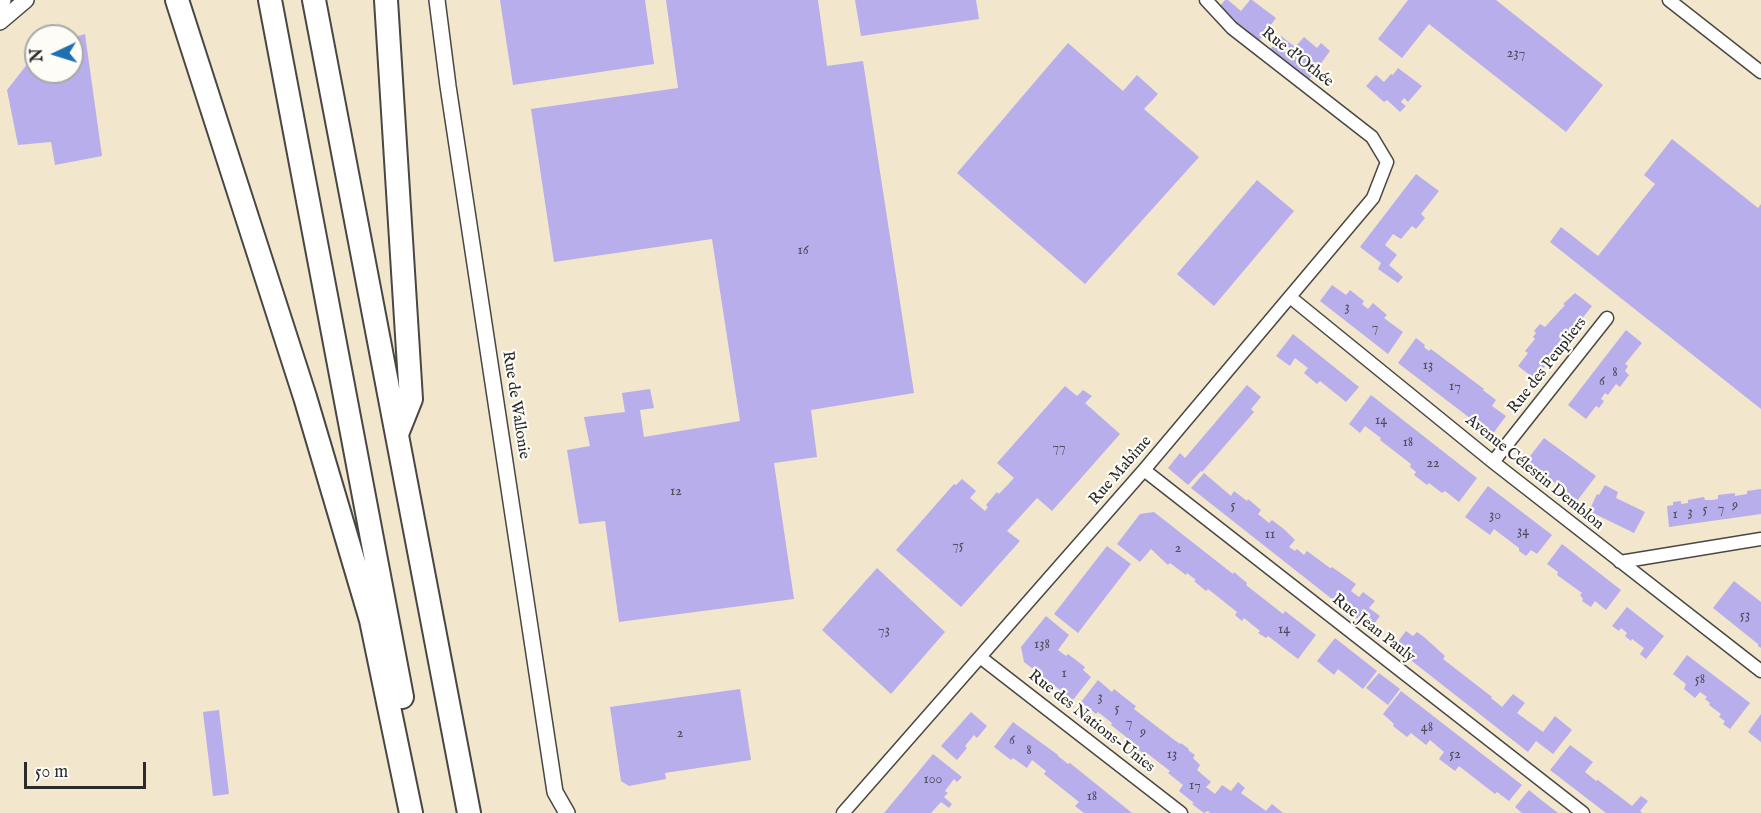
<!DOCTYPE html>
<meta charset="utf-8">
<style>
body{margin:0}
#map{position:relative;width:1761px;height:813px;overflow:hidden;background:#f2e6cd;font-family:"IM FELL English",serif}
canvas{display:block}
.north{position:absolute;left:24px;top:24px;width:60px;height:60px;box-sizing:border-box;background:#fdfcf7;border:2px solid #a9a8a5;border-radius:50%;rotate:266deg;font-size:16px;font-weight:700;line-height:24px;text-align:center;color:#2b2b2b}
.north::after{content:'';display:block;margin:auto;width:21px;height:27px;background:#1f6fb2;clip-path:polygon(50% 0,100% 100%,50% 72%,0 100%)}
.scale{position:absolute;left:24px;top:762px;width:122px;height:27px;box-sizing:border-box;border:3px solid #2b2b2b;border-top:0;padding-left:8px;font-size:18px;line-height:21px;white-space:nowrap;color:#2b2b2b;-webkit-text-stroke:4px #fdfcf7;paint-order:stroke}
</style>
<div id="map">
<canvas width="1761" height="813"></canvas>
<div class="north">N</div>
<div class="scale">50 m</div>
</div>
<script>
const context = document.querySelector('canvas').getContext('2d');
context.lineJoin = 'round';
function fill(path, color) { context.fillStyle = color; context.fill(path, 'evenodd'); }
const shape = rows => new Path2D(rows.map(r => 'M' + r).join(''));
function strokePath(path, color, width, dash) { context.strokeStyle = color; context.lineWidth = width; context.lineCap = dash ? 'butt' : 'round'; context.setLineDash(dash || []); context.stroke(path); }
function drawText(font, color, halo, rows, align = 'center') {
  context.font = font + ' "IM FELL English",serif'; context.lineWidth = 4.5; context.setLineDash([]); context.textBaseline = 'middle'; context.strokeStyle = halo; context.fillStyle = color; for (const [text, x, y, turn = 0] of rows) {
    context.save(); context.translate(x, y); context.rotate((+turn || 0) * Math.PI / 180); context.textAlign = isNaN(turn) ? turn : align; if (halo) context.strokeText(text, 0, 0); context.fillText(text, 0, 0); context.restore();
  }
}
const building = shape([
 [500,0,645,0,654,64,513,85],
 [666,0,818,0,827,66,863,61,914,393,811,410,817,457,774,463,794,599,619,622,605,521,579,524,567,450,590,446,584,417,625,412,622,393,650,389,654,408,640,410,644,437,740,421,712,239,554,262,531,109,678,88],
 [855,0,976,0,979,19,861,36],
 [1225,0,1228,0,1241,11,1250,0,1252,0,1276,18,1258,42,1233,22,1235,20,1219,7],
 [1408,0,1496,0,1603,85,1566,132,1429,24,1402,58,1378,39],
 [85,34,102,156,55,165,51,142,18,145,7,90,36,53,36,72,72,72,72,38],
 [1281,36,1295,47,1304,37,1317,48,1321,43,1330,51,1308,81,1269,51],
 [1068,43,1123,91,1137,75,1158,94,1144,109,1199,157,1085,284,957,173],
 [1398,68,1422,86,1408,102,1404,98,1401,102,1406,106,1400,112,1387,100,1384,102,1366,86,1376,75,1384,82,1391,74,1393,75],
 [1672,139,1758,208,1761,204,1761,409,1550,242,1561,227,1598,256,1655,184,1644,175],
 [1416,174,1439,191,1421,214,1425,218,1416,229,1412,226,1401,239,1393,234,1385,245,1397,255,1389,265,1403,277,1398,283,1378,269,1381,263,1360,247],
 [1257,180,1294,211,1214,306,1177,274],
 [1332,285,1346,295,1350,290,1364,301,1362,304,1368,309,1373,303,1387,315,1384,318,1403,332,1388,354,1320,301],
 [1575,293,1592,306,1535,379,1518,366,1528,353,1525,351,1535,339,1533,337,1536,333,1534,331,1540,324,1545,327,1565,305,1563,304],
 [1626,330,1642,343,1625,364,1628,366,1625,371,1629,375,1620,387,1616,384,1608,395,1605,393,1601,399,1604,401,1599,408,1596,406,1586,419,1568,405],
 [1293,334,1359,387,1346,402,1320,381,1317,384,1304,373,1308,368,1295,358,1290,366,1276,356],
 [1416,338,1425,345,1424,347,1429,351,1431,349,1484,389,1483,390,1496,400,1492,406,1506,416,1492,435,1398,363],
 [1247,385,1261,397,1251,409,1254,412,1202,472,1201,471,1188,485,1168,468,1180,453,1185,458],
 [1065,386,1077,396,1083,390,1092,396,1085,403,1120,434,1052,511,1037,498,1007,531,1020,541,961,607,896,550,954,484,956,485,962,479,976,491,970,498,985,511,988,507,986,505,997,492,999,494,1014,478,997,463],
 [1371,395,1477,478,1459,502,1445,491,1442,493,1429,483,1427,485,1414,475,1416,472,1410,467,1411,464,1380,440,1381,438,1365,426,1360,433,1349,424],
 [1544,438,1596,476,1577,501,1527,460],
 [1204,473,1231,496,1234,491,1247,501,1248,499,1261,510,1258,514,1269,523,1272,520,1285,530,1295,540,1289,547,1295,551,1297,549,1304,555,1307,551,1330,568,1332,567,1356,584,1351,591,1359,597,1363,592,1375,601,1369,608,1380,616,1370,629,1191,488],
 [1605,485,1618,492,1616,498,1645,512,1634,533,1589,511,1597,494,1599,495],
 [1488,486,1552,535,1537,554,1531,550,1526,556,1519,551,1519,548,1494,529,1490,535,1465,517],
 [1761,489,1761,514,1669,527,1667,506,1673,505,1673,502,1681,501,1681,504,1688,503,1688,500,1704,497,1705,500,1712,500,1718,499,1718,495,1735,493,1735,496,1747,494,1747,491],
 [1154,512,1233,574,1234,572,1247,583,1246,585,1283,614,1285,611,1316,635,1298,659,1268,636,1266,638,1258,633,1260,631,1244,618,1242,621,1235,615,1237,612,1208,589,1206,591,1194,581,1196,580,1187,573,1186,575,1170,563,1168,565,1151,549,1140,562,1117,544,1140,514],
 [1562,544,1621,590,1606,610,1595,601,1591,607,1582,601,1583,599,1580,595,1582,593,1557,575,1558,572,1547,564],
 [1107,546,1131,564,1078,633,1054,614],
 [877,568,945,632,891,694,822,630],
 [1734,581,1761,602,1761,648,1758,646,1758,644,1713,608],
 [1627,607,1664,636,1646,659,1640,654,1644,648,1632,639,1631,641,1625,636,1627,633,1621,628,1619,631,1612,626],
 [1046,616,1069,635,1058,650,1066,656,1068,654,1085,667,1083,670,1091,677,1073,700,1024,662,1021,647],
 [1406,631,1413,636,1417,632,1424,637,1445,656,1443,659,1492,697,1491,698,1502,707,1513,694,1525,703,1517,713,1543,732,1555,716,1572,730,1553,754,1536,741,1528,752,1394,647],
 [1335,638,1377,671,1363,689,1338,669,1334,675,1317,661],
 [1687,655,1750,703,1730,729,1723,724,1725,721,1719,717,1721,714,1709,705,1710,703,1705,699,1707,697,1700,692,1695,698,1684,689,1686,684,1673,674],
 [1379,673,1400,689,1388,705,1366,688],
 [1098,680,1112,692,1114,689,1133,704,1136,706,1134,709,1173,739,1180,744,1181,743,1189,749,1188,750,1195,755,1193,758,1200,765,1197,770,1211,782,1206,787,1215,794,1222,785,1231,791,1238,782,1245,788,1241,793,1266,811,1272,804,1283,813,1210,813,1208,811,1204,813,1192,804,1194,803,1179,791,1183,785,1168,773,1170,771,1148,754,1146,756,1134,746,1135,744,1111,725,1112,723,1098,712,1096,714,1081,702],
 [740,689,751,760,665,773,666,779,629,786,621,781,610,707],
 [1401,691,1522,785,1509,801,1497,792,1495,794,1459,766,1455,771,1439,759,1444,752,1430,740,1426,745,1411,733,1407,737,1393,726,1394,724,1383,714],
 [219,710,229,794,213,796,203,712],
 [971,712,987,726,977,738,974,735,965,746,967,748,957,760,941,746],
 [1761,714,1761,742,1748,732],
 [1013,722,1058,755,1058,756,1068,764,1070,763,1132,813,1084,813,1075,806,1079,802,1044,774,1046,771,1032,760,1027,768,1013,758,1011,760,994,747],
 [1570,745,1593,762,1585,772,1596,781,1598,780,1632,806,1641,796,1648,801,1640,811,1642,813,1606,813,1550,770],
 [933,754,962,777,957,782,954,779,945,791,948,793,944,797,952,804,949,808,941,802,931,813,884,813],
 [1529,790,1540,799,1558,813,1522,813,1515,807]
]);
const minor = shape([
 [1669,0,1761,72],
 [1290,297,1493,462,1761,671],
 [1493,462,1607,318],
 [1144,470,1583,813],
 [1620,562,1761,539],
 [980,657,1181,813],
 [843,813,1144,470,1373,198,1387,162,1372,137,1232,28,1206,0]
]);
const tertiary = shape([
 [437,0,448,86,555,792,567,813],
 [0,8,3,0],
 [0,22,26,0]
]);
const motorway = shape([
 [177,0,305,397,371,620,411,813],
 [270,0,402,697],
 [314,0,469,813],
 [386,0,411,399,397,434]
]);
const numberNames = [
 ["237",1516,54],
 ["16",803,251],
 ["3",1347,308],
 ["7",1375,328],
 ["13",1428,366],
 ["8",1615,373],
 ["6",1602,382],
 ["17",1455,387],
 ["14",1381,421],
 ["18",1408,443],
 ["77",1059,448],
 ["22",1433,464],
 ["12",676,492],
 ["5",1233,506],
 ["9",1735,506],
 ["7",1721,509],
 ["5",1705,510],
 ["3",1690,513],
 ["1",1675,515],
 ["30",1495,516],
 ["34",1523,532],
 ["11",1270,535],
 ["75",958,546],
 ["2",1178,549],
 ["53",1745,616],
 ["14",1284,630],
 ["73",884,631],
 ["138",1042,645],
 ["1",1064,674],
 ["58",1700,680],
 ["3",1100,698],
 ["5",1117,709],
 ["7",1129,723],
 ["48",1427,728],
 ["9",1143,733],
 ["2",680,734],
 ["6",1012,741],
 ["8",1029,751],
 ["13",1172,755],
 ["52",1455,755],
 ["100",933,780],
 ["17",1195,786],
 ["18",1092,797]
];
const streetNames = [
 ["Rue d'Othée",1297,58,38],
 ["Rue des Peupliers",1548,366,-52],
 ["Rue de Wallonie",515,405,81],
 ["Rue Mabîme",1121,471,-49],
 ["Avenue Célestin Demblon",1534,473,39],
 ["Rue Jean Pauly",1373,629,38],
 ["Rue des Nations-Unies",1091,722,38]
];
fill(building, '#b8aeeb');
strokePath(minor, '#494743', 15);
strokePath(tertiary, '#494743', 18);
strokePath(motorway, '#494743', 26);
strokePath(minor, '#fff', 12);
strokePath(tertiary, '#fff', 15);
strokePath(motorway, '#fff', 22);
drawText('14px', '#4e4c5b', null, numberNames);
drawText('16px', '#2b2b2b', '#fdfcf7', streetNames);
</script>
